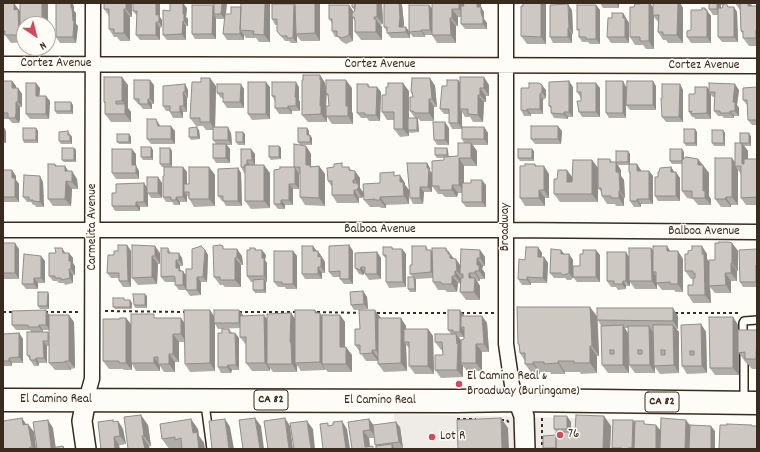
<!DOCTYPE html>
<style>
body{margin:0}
#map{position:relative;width:760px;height:452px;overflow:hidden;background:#fdfcf7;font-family:Dekko,sans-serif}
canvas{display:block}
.frame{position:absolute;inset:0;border:4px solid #3b2a1e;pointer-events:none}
.north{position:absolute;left:16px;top:16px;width:40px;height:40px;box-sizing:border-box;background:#fdfcf7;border:1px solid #afa8a0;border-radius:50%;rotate:145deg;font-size:11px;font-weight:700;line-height:16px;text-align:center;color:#3b2a1e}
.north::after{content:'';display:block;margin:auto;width:14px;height:18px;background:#d1495b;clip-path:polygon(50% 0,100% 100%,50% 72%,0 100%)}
</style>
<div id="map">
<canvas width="760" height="452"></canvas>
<div class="frame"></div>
<div class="north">N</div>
</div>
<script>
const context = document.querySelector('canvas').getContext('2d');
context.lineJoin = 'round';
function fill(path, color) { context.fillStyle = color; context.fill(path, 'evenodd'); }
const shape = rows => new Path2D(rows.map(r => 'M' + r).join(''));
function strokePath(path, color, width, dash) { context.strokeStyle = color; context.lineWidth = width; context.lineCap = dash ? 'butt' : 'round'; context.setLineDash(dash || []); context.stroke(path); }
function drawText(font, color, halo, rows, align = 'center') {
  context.font = font + ' Dekko,sans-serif'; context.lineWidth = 3; context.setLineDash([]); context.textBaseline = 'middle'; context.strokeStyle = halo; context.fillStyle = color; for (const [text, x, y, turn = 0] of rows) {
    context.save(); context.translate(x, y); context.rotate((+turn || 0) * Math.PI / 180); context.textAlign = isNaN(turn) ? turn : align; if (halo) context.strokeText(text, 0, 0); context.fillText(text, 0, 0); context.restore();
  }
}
const built = shape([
 [394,414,614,419,612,449,396,449]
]);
const path = shape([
 [105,311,186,312],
 [3,312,14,312],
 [45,312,80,312],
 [239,312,296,312],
 [317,312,362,313],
 [377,313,450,313],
 [461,313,494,313],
 [675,313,738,313],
 [542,418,542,449],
 [457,419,476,419],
 [501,420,507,420,509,423]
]);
const lane = shape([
 [743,338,743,323,744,321,757,320],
 [744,350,744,400],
 [205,404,211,449]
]);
const street = shape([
 [506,3,506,344,512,385,518,400],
 [3,64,757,66],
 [3,230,506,230,757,232],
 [86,400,92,379,93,3]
]);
const secondary = shape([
 [86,400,82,421,86,449],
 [518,400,524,416,525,449]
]);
const primary = shape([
 [3,400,456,401,518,400,757,403]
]);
const wall = shape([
 [3,3,20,11,20,12,42,3,47,3,48,4,24,24,24,42,11,43,5,35,3,35],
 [104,3,132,3,132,17,130,17,130,41,120,41,117,37,114,37,109,29,109,16,104,9],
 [133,3,160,17,162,20,162,27,160,28,160,40,140,40,136,35,137,16,133,11],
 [227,3,226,14,231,14,241,7,270,3,270,42,259,42,256,38,246,38,244,35,244,40,227,40,223,34,225,19,217,19,216,18,216,39,195,39,192,34,213,5,214,6],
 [295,3,320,3,320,41,301,41,297,36,297,43,291,43,289,41,285,41,277,31,277,25,275,25,272,19,295,7],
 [382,3,383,24,380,25,382,27,382,40,361,40,355,32,355,21,353,18,353,41,346,44,341,41,338,37,335,37,332,31,332,23,329,19,349,5,353,11,353,13,355,11,352,7],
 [386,3,401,3,402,5,404,24,403,27,406,27,410,33,410,38,391,38,387,33,387,31,384,27],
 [523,3,546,3,546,44,527,44,521,36],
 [600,3,619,3,619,8,603,8],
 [640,3,650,3,653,8,667,3,680,3,683,8,683,43,668,43,666,40,663,40,658,32,659,23,654,17,654,49,646,49,643,45,635,45,630,37,634,7],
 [709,3,724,3,724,4,729,7,734,7,737,12,738,42,722,42,718,37,718,15,713,15,709,9],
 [721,5,723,5,722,8,721,8],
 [735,3,750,3,752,6,757,6,757,46,749,46,743,38,743,34,741,31,740,10],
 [429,5,432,8,481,5,481,7,484,12,484,19,487,23,487,29,465,29,461,24,461,17,458,17,458,26,456,26,456,43,437,43,432,35,425,35,425,37,413,37,409,32],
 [596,5,600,10,600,44,590,44,588,42,582,42,579,37,579,31,577,30],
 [74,6,74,11,76,13,76,24,78,26,76,43,60,43,56,37],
 [187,8,186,17,188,19,188,26,186,26,186,40,167,40,163,35,170,11],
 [705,8,711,16,711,43,691,43,687,37,702,10],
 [572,10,573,34,572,34,572,43,553,43,550,37],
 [623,13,629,23,629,43,611,43,607,37],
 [320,75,325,83,326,87,352,88,352,112,353,114,353,124,332,124,327,117,327,122,308,122,302,115],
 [326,94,329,97,329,106,326,113],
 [430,78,435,86,437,107,434,107,434,121,420,121,419,119,417,119,418,120,419,132,410,133,409,131,409,136,400,137,394,129,394,120,387,120,382,112,386,95,409,91,409,118,415,118,410,111,413,97,412,94,411,92],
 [458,80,460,83,489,85,489,96,486,96,486,102,484,102,483,122,473,122,470,117,465,117,462,112,462,129,452,129,449,123,449,114,444,114,440,109,447,86],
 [3,81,12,81,16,86,16,88,18,88,22,94,22,107,20,107,20,119,19,123,12,123,9,119,3,119],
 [623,81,626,87,656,86,656,110,630,110,626,105,626,118,609,118,606,113],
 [185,84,188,90,188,98,187,98,187,112,183,112,183,118,173,118,170,112,170,111,166,111,163,106],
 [368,84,370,87,377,87,381,92,380,121,369,121,367,118,361,118,357,113],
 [680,84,683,90,683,122,666,122,662,117,662,98],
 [128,85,128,108,131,112,131,122,111,122,105,114,105,104,104,102],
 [154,85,154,104,152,104,152,109,143,109,139,104,138,104,134,99],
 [216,86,215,127,231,133,232,145,227,145,230,149,230,163,216,163,213,158,216,144,213,140,213,130,206,130,203,126,196,126,190,118],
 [270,87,270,119,252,120,248,114],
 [299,87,299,100,300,102,300,111,292,111,292,114,279,114,275,108,275,101,272,96],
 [573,87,573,117,568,117,568,119,554,118,551,113,551,108,549,106],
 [757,87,757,125,752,125,748,120,747,105,743,100],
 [40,88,39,96,50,101,49,119,30,119,26,114],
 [521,88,546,90,546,98,543,100,543,114,531,114,531,116,524,116,521,110],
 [600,88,600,117,582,117,579,112,581,101,581,98,577,92],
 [244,89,244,108,227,108,223,102,223,98,221,98,217,93],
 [709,89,739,90,737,105,739,108,739,116,734,116,734,118,724,118,722,116,718,116,714,111,715,97,713,97,711,95,711,119,695,119,694,117,692,117,689,112,695,94],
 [73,105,73,114,57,114,55,111],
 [159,124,160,126,175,131,175,144,151,144,147,139],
 [484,127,488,133,488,145,473,145,477,151,477,166,464,166,464,183,486,185,486,207,466,207,462,202,462,193,458,193,457,197,445,197,442,194,438,194,432,186,432,192,424,192,423,204,413,204,410,198,427,163,430,168,430,171,432,173,444,160,444,158,437,158,435,155,447,148,448,151,448,157,458,156,464,143,462,139],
 [3,128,6,131,6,143,3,143],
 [36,128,38,131,38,143,24,143,23,140],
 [307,128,309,131,309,135,310,135,312,138,312,145,300,145,298,142],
 [449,128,449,145,437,145,434,140],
 [199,130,200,139,191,140,189,137],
 [723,130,725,133,725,146,714,146,712,143],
 [68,131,72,137,72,144,61,144,59,141],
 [562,131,561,144,535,144,531,139],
 [697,132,697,146,686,146,684,143],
 [129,134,131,137,131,144,119,144,117,142],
 [245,134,245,145,238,145,236,142],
 [751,136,751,146,744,146,748,151,748,159,757,159,757,205,746,205,741,198,741,174,738,170,738,205,731,205,731,207,721,207,715,199,735,162,740,143],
 [279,146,281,148,281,159,271,160,269,157],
 [306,146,311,154,311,166,319,166,325,174,325,206,305,205,300,197,300,175,299,174,299,189,293,189,293,205,285,205,285,209,278,209,274,204,280,169,294,167],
 [74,148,76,150,76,162,64,162,62,160],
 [170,148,172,151,172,167,162,167,160,164],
 [251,149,255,154,255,165,270,173,270,208,251,209,245,201,245,173,244,173,241,167],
 [153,150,153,160,143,160,141,157],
 [534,151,534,161,520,161,518,158],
 [628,151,630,154,630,164,641,170,641,171,649,171,653,176,653,204,641,204,641,207,634,207,630,201,630,174,629,172,629,165,618,165,616,162],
 [684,152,684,158,698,159,709,173,709,196,711,199,711,205,698,205,693,199,687,198,682,191,682,164,672,164,670,161],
 [136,154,136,166,139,171,139,179,116,179,112,173],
 [610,159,612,162,621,170,621,176,624,180,625,198,624,198,624,206,616,206,615,204,607,204,602,196,602,193,598,188],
 [592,160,598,168,598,202,560,202,554,194,557,179,572,177],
 [55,164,57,166,65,166,68,171,77,179,78,189,72,189,71,206,53,206,48,199],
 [535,164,537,166,549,174,549,198,545,198,545,206,525,206,520,198,525,166],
 [183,167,187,172,187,184,189,184,209,167,215,175,215,206,194,207,187,195,187,202,180,202,180,205,174,205,172,202,166,202,163,197,164,176],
 [345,167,349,167,351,170,360,178,360,188,364,193,380,183,396,176,405,183,405,185,409,190,409,204,386,205,386,208,381,208,380,207,370,207,364,200,364,196,362,198,359,198,359,203,337,203,332,195,332,187,328,181],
 [671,167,674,172,680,178,680,201,658,201,655,196,659,172],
 [238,168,241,173,242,206,226,206,223,201,222,201,218,196],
 [3,170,16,176,16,180,19,184,19,202,3,202],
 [158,177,162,183,162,198,151,198,148,193,148,207,140,207,140,211,115,211,112,206,116,193,144,183,147,188],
 [43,182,44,207,36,207,35,205,33,205,31,202,27,202,23,197],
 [3,243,19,249,19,279,3,279],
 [732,243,738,251,738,271,737,271,737,281,731,281,731,293,715,293,710,287,711,303,693,303,688,295,693,285,693,279,691,279,685,271,707,254,707,259,709,261,715,260],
 [127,245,131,251,131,287,123,287,119,281,119,278,111,278,107,273,114,255,118,251],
 [132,245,160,253,160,264,158,264,157,284,138,285,132,278],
 [349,245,353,251,353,284,344,284,340,279,340,277,333,277,329,272],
 [313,246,317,251,318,251,325,262,325,273,322,273,322,279,305,279,302,274],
 [426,246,428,250,431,250,432,252,448,251,454,259,456,259,460,265,480,250,485,257,485,266,483,266,482,269,485,273,485,279,480,279,480,281,477,281,480,286,480,300,466,300,460,292,461,284,458,283,457,292,447,292,445,290,438,290,433,282,433,278,416,279,416,292,410,292,408,289,413,277,410,274,412,265],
 [667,246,670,251,683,259,683,292,676,292,674,290,662,290,657,284,657,289,635,289,630,282,630,286,626,286,626,289,618,290,616,287,611,287,607,281,629,256,651,248,653,250],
 [392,247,393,249,402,249,406,254,406,287,389,288,386,282,386,259,383,255],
 [538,247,542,253,542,257,544,257,548,263,547,283,531,283,531,285,522,285,518,279,525,260],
 [168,248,171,253,182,258,183,266,180,266,180,269,181,271,186,275,192,269,205,250,208,255,207,282,201,282,201,295,190,296,186,290,179,290,175,285,175,282,165,282,161,277],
 [255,248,256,250,266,255,265,260,267,263,267,282,265,282,266,293,255,293,253,290,253,282,251,282,247,276,250,250],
 [225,249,242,256,243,265,241,265,241,287,225,287,223,285,220,285,214,277],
 [757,249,757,287,743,287,740,282],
 [561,250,564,254,569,254,573,260,573,278,571,280,567,280,565,278,554,278,550,273],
 [293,251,297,256,297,289,286,289,285,287,278,287,274,282],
 [377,252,381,258,381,279,369,280,365,274,365,272,363,275,359,274,355,268],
 [66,253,69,253,73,258,73,263,75,266,75,275,73,275,73,283,65,285,64,283,59,283,57,281,53,281,49,276],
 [600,255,600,282,577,282,573,277,580,266],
 [45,261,45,283,38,283,38,289,26,289,22,284],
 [363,291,367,297,368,309,354,310,351,305],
 [48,292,49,295,49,309,40,309,38,306],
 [147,296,147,308,135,308,134,305],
 [125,300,130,300,132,303,132,309,115,309,113,307],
 [590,307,597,316,678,316,678,329,676,329,679,332,679,373,660,374,655,367,655,373,635,373,629,365,628,328,624,328,628,333,629,373,608,373,602,365,601,326,598,320,599,356,597,356,597,373,581,374,580,372,565,372,565,374,551,374,550,372,540,372,540,374,532,374,525,364,525,361,520,353,519,346,518,344],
 [210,310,214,317,239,310,243,316,267,319,295,319,318,313,322,316,340,315,345,322,345,347,352,355,352,372,328,372,325,369,325,370,301,371,297,365,297,372,273,372,270,368,270,371,252,371,246,363,246,345,240,337,240,328,218,329,215,324,215,371,190,372,185,364,185,342,179,342,179,362,175,362,175,372,164,372,160,366,160,371,136,371,132,364,132,370,124,370,123,369,109,369,103,361,120,319,126,318,131,324,157,318,181,318,185,324],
 [460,310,464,316,482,316,487,323,489,352,482,352,482,371,467,371,463,366,463,377,441,378,435,370,443,355,442,350,441,350,435,342,451,334,448,330],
 [459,337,464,337,464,339,461,340],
 [49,315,74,322,75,368,71,369,71,370,55,370,49,363,49,346,47,346,47,363,39,363,39,366,34,366,27,355,31,332,30,330,16,330,12,325],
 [43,330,49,330,49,334,48,332,43,332],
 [733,317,738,325,738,342,757,330,757,369,752,369,747,363,746,363,739,353,739,375,715,375,710,368],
 [381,318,406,326,406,329,428,329,433,336,434,374,415,374,409,366,409,348,406,345,407,371,384,372,378,364,378,358,378,361,366,361,355,345,360,329],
 [701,324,706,332,707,373,687,374,682,366],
 [229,329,232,333,235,333,239,338,239,370,232,370,231,373,221,373,218,367,222,333],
 [19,333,23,339,23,363,12,363,12,366,4,366,3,334],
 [22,418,26,424,34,432,36,449,3,449],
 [369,419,373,425,400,427,403,448,395,449,376,449,374,438,369,438,370,447,352,449],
 [633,420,635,423,646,424,661,431,690,425,715,431,715,449,613,449,612,448],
 [118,421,123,429,126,444,101,449,114,422],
 [571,422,571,432,575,432,611,426,610,449,544,449,543,448,556,436,556,432,554,429],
 [148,425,151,446,128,449],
 [198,429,199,436,204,443,205,449,182,449,181,448,169,449,162,439]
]);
const shadedWall = shape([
 [14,3,24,17,20,35,24,40,24,42,19,35,14,10],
 [42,3,47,3,48,4,48,24,42,24],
 [71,3,72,3,74,6,74,11,76,13,76,24,78,26,76,43,73,37,73,21,71,8],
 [126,3,132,3,132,17,126,9],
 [156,3,160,3,160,17,162,20,162,27,159,22,156,15],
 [183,3,187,8,186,17,188,19,188,26,184,21,183,14],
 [222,3,227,3,225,19,221,14],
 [265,3,270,3,270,42,264,35],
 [315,3,320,3,320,41,315,33],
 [377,3,382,3,383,24,377,17],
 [399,3,401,3,402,5,404,24,403,33,399,27],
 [459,3,464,3,464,17,459,9],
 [477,3,482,3,481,5,481,7,484,12,484,19,487,23,487,29,483,24,477,7],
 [541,3,546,3,546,44,541,37],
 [616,3,619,3,619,8],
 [649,3,650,3,654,9,653,15,654,17,654,49,649,41],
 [678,3,680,3,683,8,683,43,677,35],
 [717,3,720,3,721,5,721,15,717,9],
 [745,3,750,3,754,8,754,14],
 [294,4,297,10,296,34,297,36,297,43,293,38],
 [568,4,572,10,573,34,569,28],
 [213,5,217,10,214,14,216,18,216,39,212,34],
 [349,5,353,11,353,41,349,35],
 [429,5,433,10,433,35,430,30],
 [596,5,600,10,600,44,596,39],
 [734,7,737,12,738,42,734,37],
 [705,8,711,16,711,43,707,37],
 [124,9,130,17,130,41,124,33],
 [452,9,458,17,458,26,452,18],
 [623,13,629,23,629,43,625,37,623,18],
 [374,17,382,27,382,40,376,32],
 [450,18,456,26,456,43,451,35],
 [183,21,186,26,186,40,182,34],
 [156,22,160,28,160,40,156,35],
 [406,27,410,33,410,38,406,32],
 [568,28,572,34,572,43,568,37],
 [240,30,244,35,244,40,240,34],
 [421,30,425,35,425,37,421,31],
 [756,30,757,32,757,39,756,38],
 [320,75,325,83,325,85,327,87,326,111,327,113,327,122,321,114,320,106],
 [122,77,128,85,128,108,131,112,131,122,125,114,125,105,122,101],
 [484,77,489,85,489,96,484,88],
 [210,78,216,86,215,130,210,122],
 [430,78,435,86,437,107,432,99],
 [150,80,154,85,154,104,150,99],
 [346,80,352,88,352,112,353,114,353,124,348,116,346,106],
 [458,80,462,85,460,109,462,112,462,129,458,123],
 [12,81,16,86,16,94,12,88],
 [569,81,573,87,573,117,569,112],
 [623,81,626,87,626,118,623,113],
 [653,81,656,86,656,110,653,105],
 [266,82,270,87,270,119,266,114],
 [296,82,299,87,299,100,300,102,300,111,296,106,295,97],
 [36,83,40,88,39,101,36,96],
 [403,83,409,91,409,130,408,130,409,131,409,136,403,129],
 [596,83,600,88,600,117,596,112],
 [185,84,188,90,188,98,185,92],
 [241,84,244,89,244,108,240,102],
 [680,84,683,90,683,122,679,117],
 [735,84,739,90,737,105,739,108,739,116,735,111,733,102],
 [542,85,546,90,546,98,542,92],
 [377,87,381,92,380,121,376,115],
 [707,87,711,92,709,92,711,95,711,119,707,113],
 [18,88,22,94,22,107,18,102],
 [480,88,486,96,486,102,480,95],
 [183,92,187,98,187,112,184,106],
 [540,94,543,100,543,114,540,109],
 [478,95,484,102,483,122,478,115],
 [46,96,50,101,49,119,46,114],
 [148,99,152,104,152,109,148,104],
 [429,99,434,107,434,121,429,113],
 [16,102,20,107,20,119,19,123,15,118],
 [71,102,73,105,73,114,71,111],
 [180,106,183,112,183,118,180,112],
 [288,106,292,111,292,114,288,108],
 [527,109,531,114,531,116,527,111],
 [730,111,734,116,734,118,730,113],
 [564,112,568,117,568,119,564,114],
 [417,118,418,120,419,132,417,130],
 [156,119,159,124,162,131,158,126],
 [445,122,449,128,449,145,445,140],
 [171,126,175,131,175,144,171,139],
 [558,126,562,131,561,144,558,139],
 [197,127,199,130,200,139,198,137],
 [228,127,231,133,232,145,228,140],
 [484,127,488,133,488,145,484,139],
 [4,128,6,131,6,143,4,141],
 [36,128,38,131,38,143,36,140],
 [307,128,309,131,309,138,307,135],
 [695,129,697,132,697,146,695,143],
 [723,130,725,133,725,146,724,143],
 [243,132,245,134,245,145,243,142],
 [749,133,751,136,751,146,749,143],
 [129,134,131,137,131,144,129,142],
 [70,135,72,137,72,144,70,141],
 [310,135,312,138,312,145,310,142],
 [471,143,477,151,477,166,471,158],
 [742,143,748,151,748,172,742,164],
 [226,144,230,149,230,163,226,158],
 [279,146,281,148,281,159,279,157],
 [306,146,311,154,311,166,316,173,306,165],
 [151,147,153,150,153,160,151,157],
 [74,148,76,150,76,162,74,160],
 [170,148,172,151,172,167,170,164],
 [447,148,448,151,449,158,447,155],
 [132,149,136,154,136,166,139,171,139,179,132,165],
 [251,149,255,154,255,166,252,160],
 [532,149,534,151,534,161,532,158],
 [682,149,684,152,684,164,682,161],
 [628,151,630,154,630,165,628,162],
 [459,158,464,166,464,193,459,185],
 [732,158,738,166,735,166,738,170,738,205,732,197],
 [698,159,709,173,709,196,711,199,711,205,705,198,703,191,698,165],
 [247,160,250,166,247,167],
 [592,160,598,168,598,202,592,194],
 [616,162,621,170,621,176,624,180,625,198,620,191,616,172],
 [427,163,430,168,430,171,432,173,432,192,428,187],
 [637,164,641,170,641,176,637,171],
 [264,165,270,173,270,208,264,201],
 [65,166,70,174,65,171],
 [319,166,325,174,325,206,319,198],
 [544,166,549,174,549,198,544,190],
 [183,167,187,172,187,192,184,192,187,195,187,202,183,197],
 [209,167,215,175,215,206,209,199],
 [671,167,675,173,671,172],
 [238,168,241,173,242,206,238,201],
 [295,168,299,174,299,189,295,184],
 [12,170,16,176,16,180,19,184,19,202,15,197,12,178],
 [567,170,573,178,573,190,567,182],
 [72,171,77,179,78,189,72,182],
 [355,171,360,178,360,188,364,194,362,198,353,183,353,180,358,188,359,186,355,180],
 [649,171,653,176,653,204,649,199],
 [676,172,680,178,680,201,676,196],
 [400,175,405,183,405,185,409,190,409,204,404,196,400,182],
 [40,176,43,182,44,207,40,202],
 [158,177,162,183,162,198,158,193],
 [482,180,486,185,486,207,482,202],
 [66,181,72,189,71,206,65,199],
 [144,183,148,189,148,207,144,202],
 [289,184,293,189,293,205,289,200],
 [452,185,458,193,457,197,452,190],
 [420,187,424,192,423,204,420,198],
 [354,190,359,198,359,203,354,195],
 [539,190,545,198,545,206,539,198],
 [619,191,624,198,624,206,619,198],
 [176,197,180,202,180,205,176,200],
 [380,197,386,205,386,208,380,200],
 [726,197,731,205,731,207,725,199],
 [637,199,641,204,641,207,637,201],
 [281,200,285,205,285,209,281,204],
 [136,202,140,207,140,211,136,206],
 [15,243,19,249,19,279,15,273],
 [732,243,738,251,738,271,732,263],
 [127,245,131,251,131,287,128,281],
 [349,245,353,251,353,284,349,279],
 [155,246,160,253,160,264,155,256],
 [313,246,317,252,313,251],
 [667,246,672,254,667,251],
 [702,246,707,254,707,259,709,262,709,286,710,287,711,303,705,295],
 [538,247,542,253,541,262,538,257],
 [62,248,66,254,63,253],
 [446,248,448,252,448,251,454,259,450,258,446,251],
 [651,248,657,256,656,272,653,272,657,278,656,283,657,283,657,289,652,281],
 [237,249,242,256,243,265,237,257],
 [402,249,406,254,406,287,403,282],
 [205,250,208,255,207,282,203,277],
 [262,250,266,255,265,260,267,263,267,282,264,276,262,258],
 [431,250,435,255,435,277,431,272],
 [480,250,485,257,485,266,480,258],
 [561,250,565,255,561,254],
 [596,250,600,255,600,282,596,277],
 [293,251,297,256,297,289,293,284],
 [318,251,325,262,325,273,321,267,318,257],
 [678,251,683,259,683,292,678,284],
 [377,252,381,258,381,279,377,274],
 [626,252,629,257,630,286,626,281],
 [69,253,73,258,73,263,75,266,75,275,71,269,69,261],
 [179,253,182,258,183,266,179,260],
 [569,254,573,260,573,278,569,273],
 [41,256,45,261,45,283,41,278],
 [152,256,158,264,157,284,152,277],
 [544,257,548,263,547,283,543,278],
 [235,258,241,265,241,287,235,280],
 [477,258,483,266,482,269,485,273,485,279,479,271,477,265],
 [456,259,461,267,460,274,463,278,463,279,457,271],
 [176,260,180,266,180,269,182,273,183,277,176,268],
 [731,263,737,271,737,281,731,273],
 [756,265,757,267,757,283,756,282],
 [318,267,322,273,322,279,318,274],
 [361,267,365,272,363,275,360,270],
 [69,269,73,275,73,283,70,278],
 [183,271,187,277,187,290,183,285],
 [455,271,461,279,461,284,455,276],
 [475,271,480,279,480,281,475,273],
 [469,273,474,281,469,278],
 [725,273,731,281,731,293,726,285],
 [452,276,458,283,457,292,452,284],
 [197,277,201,282,201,295,197,290],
 [414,277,416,280,416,292,415,289],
 [527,277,531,283,531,285,527,280],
 [34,278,38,283,38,289,34,284],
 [475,278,480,286,480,300,474,292],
 [264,279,266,282,266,293,264,290],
 [623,281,626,286,626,289,622,284],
 [363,291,367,297,368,309,364,304],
 [48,292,49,295,49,309,47,306],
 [145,294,147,296,147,308,145,305],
 [130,300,132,303,132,309,130,307],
 [590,307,597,317,599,356,592,346],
 [673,308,678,316,678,329,673,321],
 [46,310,50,316,50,330,46,325],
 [210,310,215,318,215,371,210,363],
 [239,310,243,315,243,328,239,323],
 [315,310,320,315,320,313,325,321,322,364,325,369,325,370,320,362],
 [375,310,381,318,381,358,376,350],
 [460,310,464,315,464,327,461,327,464,331,464,337,460,332],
 [291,313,297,321,295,363,297,365,297,372,292,364,290,342],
 [69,315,74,322,75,368,69,361],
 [264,315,270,323,267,364,270,368,270,371,265,363],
 [340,315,345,322,345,355,340,347],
 [482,316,487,323,489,352,484,344],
 [733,317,738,325,739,375,733,368],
 [126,318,132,326,131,363,132,364,132,370,126,363],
 [181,318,186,326,186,342,181,334],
 [401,318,406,326,406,342,404,342,406,345,407,371,401,363],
 [701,324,706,332,707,373,702,366],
 [39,325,43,330,43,332,39,327],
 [623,325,628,333,629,373,623,365],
 [673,325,679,332,679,373,674,365],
 [649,326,654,334,654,366,655,367,655,373,650,365],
 [428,329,433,336,434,374,428,366],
 [19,333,23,339,23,363,19,357],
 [235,333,239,338,239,370,236,365],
 [173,334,179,342,179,362,173,354],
 [456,334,462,342,461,363,463,366,463,377,457,370],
 [43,341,47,346,47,363,44,358],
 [476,344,482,352,482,371,476,363],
 [590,346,597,356,597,373,590,363],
 [346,347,352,355,352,372,346,364],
 [372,350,378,358,378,361,372,353],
 [169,354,175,362,175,372,169,364],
 [154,357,159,364,158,364,160,366,160,371,154,363],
 [9,358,12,363,12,366,9,361],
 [36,358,39,363,39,366,35,360],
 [65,361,71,369,71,370,65,362],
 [558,361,565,372,565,374,558,363],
 [533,362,540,372,540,374,533,364],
 [228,365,232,370,231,373,227,367],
 [141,415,148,425,151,446,144,436],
 [567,416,571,422,571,434,567,429],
 [604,416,611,426,610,449,603,449],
 [22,418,27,426,23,425],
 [255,418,261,426,264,449,260,449],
 [285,418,290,426,293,449,289,449],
 [501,418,508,428,509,449,502,449],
 [191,419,198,429,199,436,204,443,205,449,199,449,193,433],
 [225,419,230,427,234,449,229,449],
 [369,419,375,427,376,437,370,430],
 [48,420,53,428,56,449,51,448],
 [633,420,637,425,636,449,633,449,632,448],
 [686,420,692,428,691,449,685,449],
 [118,421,123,429,126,444,120,436],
 [307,421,313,429,315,449,311,449],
 [342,421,347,429,350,449,346,449],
 [396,422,400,427,403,448,399,442],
 [28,424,34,432,36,449,33,449,32,446],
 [656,425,662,432,661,449,656,449],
 [711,426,715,431,715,449,711,449],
 [363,431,369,438,370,449,365,447],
 [142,436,149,446,150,449,145,449],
 [114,437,119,445,120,449,115,449],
 [392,444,395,449,392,449]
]);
const building = shape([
 [3,3,14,3,14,10,18,9,19,35,5,35,5,31,3,31,3,3],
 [20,3,42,3,42,24,24,24,24,35,20,35,20,3],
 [56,3,71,3,71,8,72,8,73,21,74,21,73,37,56,37,56,3],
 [104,3,126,3,126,9,124,9,124,33,114,33,114,29,109,29,109,9,104,9,104,3],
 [133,3,156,3,156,15,159,15,159,22,156,22,156,35,136,35,137,11,133,11,133,3],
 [170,3,183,3,183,14,184,14,184,21,183,21,182,34,163,35,163,10,170,11,170,3],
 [214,3,222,3,221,14,214,14,214,3],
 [241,3,265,3,264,35,253,34,254,31,240,30,241,3],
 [295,3,315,3,315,33,296,34,295,3],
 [352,3,355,3,355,7,352,7,352,3],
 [355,3,377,3,377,17,374,17,374,19,376,19,376,32,355,32,355,21,354,17,352,17,352,13,354,12,355,9,355,3],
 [386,3,399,3,400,18,399,27,406,27,406,32,387,33,387,27,384,27,384,4,386,3],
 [432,3,459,3,459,9,452,9,452,18,450,18,451,35,432,35,432,3],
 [463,3,477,3,477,7,481,7,481,13,483,18,483,24,461,24,461,6,464,6,463,3],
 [523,3,541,3,541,37,521,36,521,6,523,6,523,3],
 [640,3,649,3,649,41,640,41,640,37,630,37,630,7,634,7,635,4,640,4,640,3],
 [653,3,678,3,677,35,663,35,663,32,658,32,659,15,653,15,653,3],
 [709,3,717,3,717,9,709,9,709,3],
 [726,3,728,7,734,7,734,37,718,37,718,8,722,8,723,5,726,3],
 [740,3,748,3,748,6,757,6,757,30,756,30,756,38,743,38,743,31,741,31,740,3],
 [272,4,294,4,293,38,287,38,287,36,281,36,277,31,277,19,272,19,272,4],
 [568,4,569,28,568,28,568,37,550,37,550,5,568,4],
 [192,5,213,5,212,34,192,34,192,5],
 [329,5,349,5,349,35,342,38,337,36,337,31,332,31,332,19,329,19,329,5],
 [409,5,429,5,430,30,421,30,421,31,409,32,409,5],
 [577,5,596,5,596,39,586,39,586,37,579,37,579,29,577,30,577,5],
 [231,7,241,7,240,34,223,34,225,14,231,14,231,7],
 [702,8,705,8,705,10,707,10,707,37,687,37,687,31,691,30,691,10,702,10,702,8],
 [612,13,623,13,623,18,625,18,625,37,607,37,608,18,612,18,612,13],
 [303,75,320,75,320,80,321,80,320,106,321,106,321,114,302,115,302,80,303,80,303,75],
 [104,77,122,77,122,101,116,101,116,104,125,104,125,114,105,114,105,102,104,102,104,77],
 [460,77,484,77,484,88,480,88,480,95,478,95,478,115,468,114,468,109,460,109,460,77],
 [201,78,210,78,210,122,200,122,200,118,190,118,192,82,201,82,201,78],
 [412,78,430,78,432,99,429,99,429,113,415,113,413,111,410,111,410,97,413,97,412,92,411,92,412,78],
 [134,80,150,80,150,99,148,99,148,104,139,104,139,99,134,99,134,80],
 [326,80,346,80,346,106,348,106,348,116,326,116,326,106,329,106,328,94,326,94,326,80],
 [447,80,458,80,458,123,449,123,449,109,440,109,442,86,447,86,447,80],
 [3,81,12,81,12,88,18,88,18,102,16,102,16,113,15,118,8,118,8,113,3,113,3,81],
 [569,81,569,112,564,112,564,114,551,113,551,106,549,106,549,82,569,81],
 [606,81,623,81,623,113,606,113,606,81],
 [627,81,653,81,653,105,626,105,627,81],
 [248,82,266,82,266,114,248,114,248,82],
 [272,82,296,82,295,97,296,97,296,106,288,106,288,108,275,108,275,96,272,96,272,82],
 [26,83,36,83,36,96,46,96,46,114,26,114,26,83],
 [388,83,403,83,403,129,394,129,394,112,382,112,382,95,386,95,386,87,388,87,388,83],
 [529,83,539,83,542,85,542,92,540,94,540,109,527,109,527,111,521,110,521,88,529,88,529,83],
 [577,83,596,83,596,112,579,112,577,101,581,101,581,92,577,92,577,83],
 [709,83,735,84,733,102,735,102,735,111,730,111,730,113,720,113,720,111,714,111,715,92,709,92,709,83],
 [185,84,185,92,183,92,184,106,180,106,180,112,170,112,170,106,163,106,163,86,185,84],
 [217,84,241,84,240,102,223,102,223,93,217,93,217,84],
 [357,84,368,84,368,87,377,87,376,115,365,115,365,113,357,113,357,84],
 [662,84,680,84,679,117,662,117,661,98,662,98,662,84],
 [695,87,707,87,707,113,691,114,692,111,689,112,689,94,695,94,695,87],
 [757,87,757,120,748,120,747,100,743,100,743,88,757,87],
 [55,102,71,102,71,111,55,111,55,102],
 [408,118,417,118,417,130,408,130,408,118],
 [147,119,156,119,158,126,171,126,171,139,147,139,147,119],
 [433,122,445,122,445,140,434,140,433,122],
 [531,126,558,126,558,139,531,139,531,126],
 [197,127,198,137,189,137,189,128,197,127],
 [213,127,228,127,228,140,213,140,213,127],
 [462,127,484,127,484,139,462,139,462,127],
 [3,128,4,128,4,141,3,141,3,128],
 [23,128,36,128,36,140,23,140,23,128],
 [298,128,307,128,307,135,310,135,310,142,298,142,298,128],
 [684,129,695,129,695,143,684,143,684,129],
 [712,130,723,130,724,143,712,143,712,130],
 [68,131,68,135,70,135,70,141,59,141,59,132,68,131],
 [236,132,243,132,243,142,236,142,236,132],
 [740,133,749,133,749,143,740,143,740,133],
 [117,134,129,134,129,142,117,142,117,134],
 [458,143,471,143,471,158,459,158,459,185,452,185,452,190,439,190,439,186,432,186,432,161,444,160,444,157,458,156,458,143],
 [735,143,742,143,742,164,744,164,744,159,757,159,757,197,741,198,741,166,735,166,735,143],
 [213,144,226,144,226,158,213,158,213,144],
 [294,144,306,146,306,165,310,165,310,167,319,166,319,198,300,197,300,167,294,167,294,144],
 [269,146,279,146,279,157,269,157,269,146],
 [141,147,151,147,151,157,141,157,141,147],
 [62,148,74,148,74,160,62,160,62,148],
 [160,148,170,148,170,164,160,164,160,148],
 [435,148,447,148,447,155,435,155,435,148],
 [112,149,132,149,132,165,136,165,136,173,112,173,112,149],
 [241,149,251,149,252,160,247,160,247,165,245,165,245,167,241,167,241,149],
 [518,149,532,149,532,158,518,158,518,149],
 [670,149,682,149,682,161,670,161,670,149],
 [616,151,628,151,628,162,616,162,616,151],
 [686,157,698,159,698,165,703,165,703,191,705,191,705,198,692,198,692,191,682,191,682,160,686,157],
 [715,158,732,158,732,197,726,197,725,199,715,199,715,158],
 [598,159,610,159,610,162,616,162,616,172,619,172,620,191,619,191,619,198,611,198,611,196,602,196,601,188,598,188,598,159],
 [573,160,592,160,592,194,554,194,554,179,557,179,558,170,567,170,567,182,572,182,573,160],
 [342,163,342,167,349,167,349,170,355,171,355,180,353,180,353,183,357,183,359,186,357,190,354,190,354,195,332,195,332,181,328,181,327,168,334,167,334,164,342,163],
 [407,163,427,163,427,168,429,168,428,187,420,187,420,198,410,198,407,163],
 [48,164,55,164,55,166,65,166,65,171,72,171,72,182,66,181,65,199,48,199,48,164],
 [525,164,535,164,535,166,544,166,544,190,539,190,539,198,520,198,520,166,525,166,525,164],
 [629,164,637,164,637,171,649,171,649,199,637,199,637,201,630,201,630,172,629,172,629,164],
 [245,165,264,165,264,201,245,201,245,165],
 [164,167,183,167,183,197,176,197,176,200,171,200,171,197,163,197,163,176,164,176,164,167],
 [189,167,209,167,209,199,189,199,189,192,184,192,184,184,189,184,189,167],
 [280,167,294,167,295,168,295,184,289,184,289,200,281,200,281,204,274,204,274,170,280,169,280,167],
 [671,167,671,172,676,172,676,196,655,196,655,177,658,177,658,172,659,172,660,168,671,167],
 [238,168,238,201,223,201,223,196,218,196,218,169,238,168],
 [3,170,12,170,12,178,15,178,15,197,3,197,3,170],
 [394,172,394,176,400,175,400,182,403,182,404,196,380,197,380,200,375,200,375,199,364,200,363,184,380,183,380,173,394,172],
 [24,175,40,176,40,202,33,201,33,200,29,200,29,197,23,197,24,175],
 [147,177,158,177,158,193,147,193,147,177],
 [471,180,482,180,482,202,462,202,462,183,471,183,471,180],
 [144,183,144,202,136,202,136,206,112,206,112,193,116,193,116,184,144,183],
 [719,242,729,242,732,243,732,263,731,263,731,273,725,273,726,285,709,286,709,260,715,260,715,243,719,243,719,242],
 [3,243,15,243,15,273,3,273,3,243],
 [118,245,127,245,128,281,119,281,119,273,107,273,108,255,114,255,114,251,118,251,118,245],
 [132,245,155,246,155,256,152,256,152,277,132,278,132,245],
 [220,245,223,246,223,249,237,249,237,257,235,258,235,280,220,280,220,277,214,277,213,246,220,245],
 [349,245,349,279,340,279,340,271,329,272,329,246,349,245],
 [201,246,205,250,203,277,197,277,197,290,186,290,186,269,192,269,192,249,201,246],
 [302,246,313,246,313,251,318,251,318,257,321,256,321,267,318,267,318,274,302,274,302,246],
 [412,246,426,246,426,250,431,250,431,272,410,274,410,265,412,265,412,246],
 [653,246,667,246,667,251,678,251,678,284,670,284,670,282,656,283,656,272,653,272,653,246],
 [692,246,702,246,702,254,704,254,705,295,688,295,688,285,693,285,693,278,695,278,695,273,693,273,693,271,685,271,685,254,688,254,688,251,692,250,692,246],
 [383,247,392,247,392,249,402,249,403,282,386,282,386,255,383,255,383,247],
 [526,247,538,247,538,257,544,257,543,278,527,277,527,280,518,279,519,259,525,260,526,247],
 [55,248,62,248,63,253,69,253,69,261,71,261,71,269,69,269,70,278,62,280,61,278,55,278,55,276,49,276,49,253,56,253,55,248],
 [161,248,168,248,168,253,179,253,179,260,176,260,176,268,179,268,179,271,183,271,183,285,175,285,175,277,173,276,161,277,161,248],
 [250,248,255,248,255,250,262,250,262,258,264,258,264,276,247,276,247,250,250,250,250,248],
 [432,248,446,248,446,251,448,251,448,254,450,254,450,258,456,259,457,271,455,271,455,276,452,276,452,284,442,284,441,282,433,282,432,248],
 [629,248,651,248,652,281,629,281,629,248],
 [461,249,480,250,480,258,477,258,477,265,479,265,479,271,475,271,475,273,469,273,469,278,475,278,474,292,460,292,461,278,463,278,463,274,460,274,461,249],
 [551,249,561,250,561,254,569,254,569,273,567,274,563,275,561,273,550,273,551,249],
 [757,249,757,265,756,265,756,282,740,282,739,250,757,249],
 [583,250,596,250,596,277,573,277,573,266,580,266,580,254,583,254,583,250],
 [274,251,293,251,293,284,282,284,282,282,274,282,274,251],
 [377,252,377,274,365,274,365,267,361,267,360,270,355,268,355,253,377,252],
 [607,252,626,252,626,281,623,281,622,284,614,284,614,281,607,281,607,252],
 [24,254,41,256,41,278,34,278,34,284,22,284,24,254],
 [408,277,414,277,415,289,408,289,408,277],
 [264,279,264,290,253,290,253,280,264,279],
 [363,291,364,304,351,305,350,292,363,291],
 [38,292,48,292,47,306,38,306,38,292],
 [133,294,145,294,145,305,134,305,133,294],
 [113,298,124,298,124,300,130,300,130,307,113,307,113,298],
 [517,307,590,307,592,346,590,346,590,363,574,363,574,361,558,361,558,363,544,364,544,362,533,362,533,364,525,364,525,353,520,353,519,344,518,344,517,307],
 [597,308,673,308,673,321,597,320,597,308],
 [46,310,46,325,39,325,39,327,28,327,28,325,12,325,12,311,46,310],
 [184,310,210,310,210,363,185,364,184,310],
 [214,310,239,310,239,323,214,323,214,310],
 [295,310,315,310,315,313,320,313,320,362,295,363,295,310],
 [359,310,375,310,376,350,372,350,372,353,360,354,360,345,355,345,355,329,360,329,359,310],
 [448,310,460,310,460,332,453,332,453,330,448,330,448,310],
 [291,313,290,342,291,342,292,364,267,364,267,314,291,313],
 [131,314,154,314,154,318,181,318,181,334,173,334,173,354,169,354,169,364,158,364,158,357,154,357,154,363,131,363,131,314],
 [49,315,69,315,69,361,65,361,65,362,49,363,49,315],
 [264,315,265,363,246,363,246,337,240,337,240,316,264,315],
 [322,315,340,315,340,347,346,347,346,364,322,364,322,315],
 [461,316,482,316,484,344,476,344,476,363,461,363,461,340,464,339,464,327,461,327,461,316],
 [709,317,733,317,733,368,710,368,709,317],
 [120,318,126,318,126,363,119,363,119,361,103,361,103,319,120,319,120,318],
 [378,318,401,318,401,363,378,364,378,318],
 [701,324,702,366,682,366,681,325,701,324],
 [690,351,694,351,694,355,690,355,690,351],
 [623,325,623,365,602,365,601,326,623,325],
 [610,350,614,350,614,354,610,354,610,350],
 [653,325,673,325,674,365,654,366,653,325],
 [661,350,665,350,665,355,661,355,661,350],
 [628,326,649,326,650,365,629,365,628,326],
 [638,350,642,350,642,354,638,354,638,350],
 [222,329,229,329,229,333,235,333,236,365,228,365,227,367,218,367,218,333,222,333,222,329],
 [404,329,428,329,428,366,409,366,409,342,404,342,404,329],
 [738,330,757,330,756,359,745,359,745,352,738,353,738,330],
 [27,332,48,332,48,341,43,341,44,358,36,358,35,360,30,360,30,356,27,355,27,332],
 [19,333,19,357,9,358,9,361,3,361,3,334,19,333],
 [435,334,456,334,457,344,458,344,457,370,435,370,435,355,443,355,442,342,435,342,435,334],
 [141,415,144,436,142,436,145,449,128,449,124,417,141,415],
 [576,415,604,416,603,449,556,449,556,432,575,432,576,415],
 [554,416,567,416,567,429,554,429,554,416],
 [22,418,23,425,28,424,32,446,28,449,3,449,3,421,22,418],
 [255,418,260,449,243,449,239,420,255,418],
 [285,418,289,449,268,449,264,421,285,418],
 [501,418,502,449,458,449,457,420,501,418],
 [661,418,686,420,685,449,660,449,661,418],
 [191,419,193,433,197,432,199,449,182,449,181,438,175,440,175,437,162,439,160,424,191,419],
 [225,419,229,449,212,449,209,421,225,419],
 [369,419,370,430,363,431,365,447,373,446,373,449,352,449,348,422,369,419],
 [48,420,51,448,63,446,64,449,37,449,33,422,48,420],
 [113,420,113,422,118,421,120,436,114,437,115,449,101,449,98,422,113,420],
 [613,420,633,420,632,448,628,448,628,449,622,449,622,448,612,448,613,420],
 [307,421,311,449,294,449,290,423,307,421],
 [342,421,346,449,323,449,320,424,328,423,328,426,333,425,333,422,342,421],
 [635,421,644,421,644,424,656,425,656,449,634,449,635,421],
 [396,422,399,442,375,445,373,425,396,422],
 [727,424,752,425,752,426,757,426,757,449,719,449,720,425,727,425,727,424],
 [690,425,711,426,711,449,689,449,690,425],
 [556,435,556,448,543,448,543,436,556,435],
 [392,444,392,449,376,449,376,446,392,444]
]);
const markers = [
 [459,384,4,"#d1495b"],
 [560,435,4,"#d1495b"],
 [432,437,4,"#d1495b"]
];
const shields = [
 [271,400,34],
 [662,402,34]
];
const shieldNames = [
 ["CA 82",271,400],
 ["CA 82",662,402]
];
const streetNames = [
 ["Cortez Avenue",56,64],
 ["Cortez Avenue",380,65],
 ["Cortez Avenue",704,66],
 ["Carmelita Avenue",93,227,-90],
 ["Broadway",506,227,-90],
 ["Balboa Avenue",380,230],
 ["Balboa Avenue",704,232],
 ["El Camino Real",56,400],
 ["El Camino Real",380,401]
];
const poiNames = [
 ["El Camino Real &",467,377],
 ["Broadway (Burlingame)",467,392],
 ["76",568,435],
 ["Lot R",440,437]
];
fill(built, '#efece7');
strokePath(lane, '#3b2a1e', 10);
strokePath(street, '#3b2a1e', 17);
strokePath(secondary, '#3b2a1e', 22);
strokePath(primary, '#3b2a1e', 25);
strokePath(path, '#3b2a1e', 2, [3, 3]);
strokePath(lane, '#fdfcf7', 7);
strokePath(street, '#fdfcf7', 14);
strokePath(secondary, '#fdfcf7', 19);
strokePath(primary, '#fdfcf7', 22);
fill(wall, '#b0aca7');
fill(shadedWall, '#908c88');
fill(building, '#cdc8c2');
strokePath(building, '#908c88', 1);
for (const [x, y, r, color] of markers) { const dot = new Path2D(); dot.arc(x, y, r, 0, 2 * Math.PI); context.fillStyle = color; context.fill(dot); strokePath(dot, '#fdfcf7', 1.5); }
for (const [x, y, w] of shields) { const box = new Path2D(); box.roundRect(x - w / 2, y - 10, w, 20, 3); context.fillStyle = '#fdfcf7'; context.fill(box); strokePath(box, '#3b2a1e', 1); }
drawText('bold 12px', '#3b2a1e', null, shieldNames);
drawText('13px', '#3b2a1e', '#fdfcf7', streetNames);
drawText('13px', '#3b2a1e', '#fdfcf7', poiNames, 'left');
</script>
